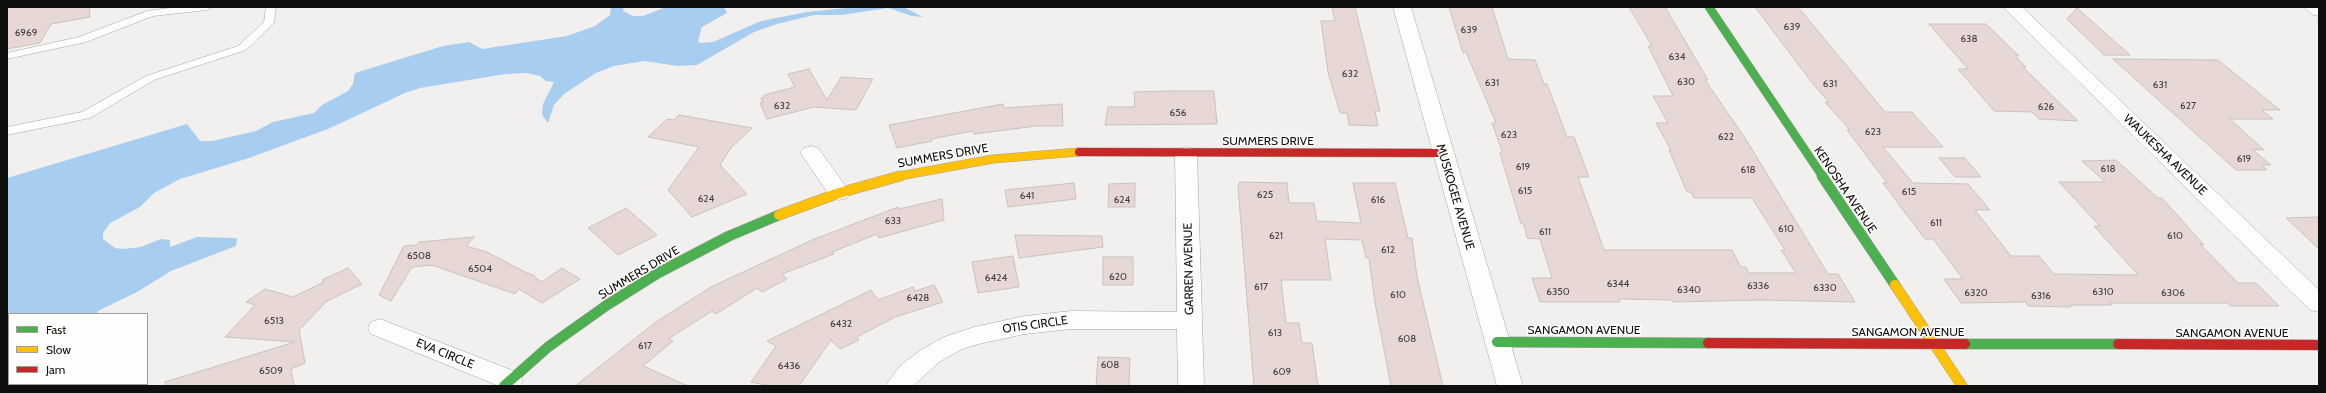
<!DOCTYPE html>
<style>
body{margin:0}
#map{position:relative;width:2326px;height:393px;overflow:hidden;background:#f2f0ee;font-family:Cabin,sans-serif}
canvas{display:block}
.frame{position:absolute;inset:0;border:8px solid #0f0f0d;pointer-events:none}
.legend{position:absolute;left:8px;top:313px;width:140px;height:72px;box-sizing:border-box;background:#fffefd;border:1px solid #9f9e9d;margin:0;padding:5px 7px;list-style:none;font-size:12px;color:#0f0f0d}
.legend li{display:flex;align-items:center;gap:8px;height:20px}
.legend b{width:20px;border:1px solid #9f9e9d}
</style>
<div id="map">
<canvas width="2326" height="393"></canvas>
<div class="frame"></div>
<ul class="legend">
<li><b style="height:5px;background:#4caf50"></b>Fast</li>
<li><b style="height:5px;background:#ffc107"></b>Slow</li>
<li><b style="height:5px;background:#c62828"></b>Jam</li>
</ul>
</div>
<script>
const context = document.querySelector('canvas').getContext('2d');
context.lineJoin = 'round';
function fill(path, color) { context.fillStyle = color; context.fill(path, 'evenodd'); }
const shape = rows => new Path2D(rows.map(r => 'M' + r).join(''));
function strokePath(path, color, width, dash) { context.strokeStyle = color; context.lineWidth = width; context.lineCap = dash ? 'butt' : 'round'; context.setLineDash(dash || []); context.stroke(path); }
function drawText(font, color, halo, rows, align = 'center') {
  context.font = font + ' Cabin,sans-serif'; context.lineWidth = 3; context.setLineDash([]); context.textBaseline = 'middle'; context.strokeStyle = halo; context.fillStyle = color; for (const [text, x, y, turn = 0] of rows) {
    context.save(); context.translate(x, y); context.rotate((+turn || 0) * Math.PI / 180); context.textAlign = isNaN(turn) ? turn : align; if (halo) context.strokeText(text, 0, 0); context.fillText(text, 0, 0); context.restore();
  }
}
const water = shape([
 [611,7,624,7,623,11,633,16,643,16,666,7,724,7,727,13,702,27,698,41,700,43,713,42,761,21,807,12,857,7,903,7,923,17,912,16,888,8,842,15,814,15,777,24,754,32,697,65,678,66,644,61,614,66,596,73,564,94,554,105,548,123,542,115,543,104,554,82,546,81,540,76,526,73,506,74,420,88,405,93,328,129,246,159,180,179,154,193,140,207,110,223,103,233,103,239,115,248,123,249,141,247,161,239,170,240,170,247,197,237,237,238,236,246,171,271,137,292,98,311,97,314,9,314,9,384,72,384,71,386,7,386,7,178,187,124,200,141,212,141,256,131,273,122,314,113,322,105,348,91,353,84,355,73,443,46,469,42,482,49,567,36,595,26,610,15]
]);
const building = shape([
 [7,7,89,7,90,17,51,24,40,43,7,49,7,7],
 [1332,7,1355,7,1380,111,1375,111,1378,126,1349,125,1347,113,1340,113,1328,72,1321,21,1335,21,1332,7],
 [1449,7,1492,7,1508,59,1535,60,1544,84,1547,84,1567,137,1574,137,1589,177,1578,177,1604,250,1732,250,1741,267,1746,267,1749,273,1796,273,1781,250,1785,250,1752,198,1694,198,1691,192,1687,192,1669,150,1671,150,1656,123,1668,123,1653,96,1673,96,1648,46,1652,46,1629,7,1665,7,1708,80,1705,80,1745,138,1828,274,1838,274,1855,302,1761,300,1673,302,1672,300,1619,299,1620,302,1540,302,1532,278,1552,278,1540,239,1527,238,1524,224,1521,224,1500,153,1502,151,1492,123,1496,123,1466,52,1463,53,1449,7],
 [1755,7,1798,7,1885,112,1912,112,1943,147,1883,147,1913,183,1968,184,1990,210,1975,210,2011,256,2039,256,2054,274,2138,275,2094,226,2100,226,2059,182,2105,182,2082,161,2116,160,2158,198,2162,198,2204,245,2200,244,2238,283,2256,283,2279,306,2231,306,2227,303,2110,303,2112,305,2070,305,2071,307,2028,306,2026,302,1961,303,1944,279,1963,279,1933,239,1925,239,1903,210,1883,183,1887,183,1847,130,1850,130,1825,102,1829,102,1813,84,1755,7],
 [2077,8,2130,55,2104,55,2067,19,2077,8],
 [1929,24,1986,24,2019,56,2015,56,2026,67,2023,67,2078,121,2039,119,2032,112,1994,111,1958,69,1968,69,1929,24],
 [2113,59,2218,60,2280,110,2262,110,2273,119,2230,119,2264,150,2252,149,2271,165,2262,165,2267,170,2236,170,2113,59],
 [809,69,827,100,841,77,873,79,856,110,814,107,767,119,760,103,763,102,761,98,764,97,764,95,795,87,788,74,809,69],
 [1169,91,1214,91,1217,124,1105,125,1108,107,1135,107,1134,92,1169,91],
 [1003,104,1004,108,1062,104,1063,126,1036,126,974,134,973,131,931,139,932,141,897,148,889,125,1003,104],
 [679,115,752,128,731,148,720,165,747,194,692,217,668,190,699,147,648,137,667,119,674,120,679,115],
 [1939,158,1965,158,1981,177,1955,177,1939,158],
 [1240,182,1287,183,1289,203,1314,203,1317,221,1361,223,1353,183,1395,183,1408,238,1412,238,1417,277,1443,386,1391,386,1375,303,1369,258,1366,258,1362,240,1325,239,1331,280,1281,280,1286,323,1299,323,1302,343,1312,343,1318,386,1254,386,1238,187,1240,182],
 [1074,183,1076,199,1008,207,1005,190,1074,183],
 [1135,183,1135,207,1108,207,1109,184,1135,183],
 [942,199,944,220,879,238,877,234,832,252,834,254,782,274,787,279,762,292,757,288,716,314,712,311,668,339,673,341,643,366,688,386,575,386,656,322,711,287,812,240,898,207,899,209,942,199],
 [626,208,657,235,618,255,588,228,626,208],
 [2319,217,2319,249,2286,218,2319,217],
 [1015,235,1102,236,1103,247,1019,258,1015,235],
 [474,237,466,246,487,252,523,271,535,276,534,277,542,282,562,268,580,279,542,303,519,289,515,294,432,265,412,267,391,301,379,295,404,246,417,245,419,242,474,237],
 [1013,256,1019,287,978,293,972,262,1013,256],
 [1103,257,1133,257,1133,285,1103,285,1103,257],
 [348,268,362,284,327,301,299,330,305,363,291,369,294,386,166,386,165,382,295,342,225,337,255,305,246,302,265,289,293,297,324,282,322,280,348,268],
 [934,285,943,302,895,317,857,337,859,340,840,349,831,340,799,386,770,386,751,382,776,346,767,341,871,290,878,300,913,287,915,291,934,285],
 [1098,357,1130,358,1129,386,1096,386,1098,357]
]);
const lane = shape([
 [177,7,212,7,207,10,153,16,86,42,7,59,7,53,79,37,147,11,177,7],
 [266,7,276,7,274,23,246,50,154,80,90,118,7,135,7,127,82,112,146,76,238,46,264,22,266,7]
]);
const street = shape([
 [1393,7,1411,7,1523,386,1497,386,1393,7],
 [2003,7,2022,7,2319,290,2319,312,2310,310,2003,7],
 [2304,7,2319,7,2319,16,2313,15,2304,7],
 [811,146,818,148,847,188,850,193,847,198,839,200,831,198,800,152,804,148,811,146],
 [1186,147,1193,149,1197,153,1204,386,1178,386,1177,329,1071,329,1025,334,978,344,962,349,939,362,913,386,885,386,901,365,921,350,944,337,974,327,1025,316,1071,311,1177,312,1175,153,1179,149,1186,147],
 [380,319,519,373,523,380,520,386,499,386,371,334,368,328,371,322,380,319]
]);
const fastFar1 = shape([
 [1709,7,1823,177]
]);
const fast = shape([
 [1822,176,1895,285],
 [1497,342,1708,343],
 [1965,344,2118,344],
 [504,386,548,347,607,305,658,273,729,236,779,215]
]);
const slowFar1 = shape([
 [894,177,993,159,1079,152]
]);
const slow = shape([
 [779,215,839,193,900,176],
 [1895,285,1962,386]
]);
const jamFar1 = shape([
 [1079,152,1443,153]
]);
const jam = shape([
 [1708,343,1965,344],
 [2118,344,2319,345]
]);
const numberNames = [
 ["639",1792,27],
 ["639",1469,30],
 ["6969",26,33],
 ["638",1969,39],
 ["634",1677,57],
 ["632",1350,74],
 ["630",1686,82],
 ["631",1492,83],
 ["631",1830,84],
 ["631",2160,85],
 ["632",782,106],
 ["627",2188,106],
 ["626",2046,107],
 ["656",1178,113],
 ["623",1873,132],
 ["623",1509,135],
 ["622",1726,137],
 ["619",2244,159],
 ["619",1523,167],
 ["618",2108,169],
 ["618",1748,170],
 ["615",1525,191],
 ["615",1909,192],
 ["625",1265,195],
 ["641",1027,196],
 ["624",706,199],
 ["624",1122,200],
 ["616",1378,200],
 ["633",893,221],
 ["611",1936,223],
 ["610",1786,229],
 ["611",1545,232],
 ["621",1276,236],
 ["610",2175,236],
 ["612",1388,250],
 ["6508",419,256],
 ["6504",480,269],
 ["620",1118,277],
 ["6424",996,278],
 ["6344",1618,284],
 ["6336",1758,286],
 ["617",1261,287],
 ["6330",1825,288],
 ["6340",1689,290],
 ["6350",1558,292],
 ["6310",2103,292],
 ["6320",1976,293],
 ["6306",2173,293],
 ["610",1398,295],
 ["6316",2041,296],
 ["6428",918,298],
 ["6513",274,321],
 ["6432",841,324],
 ["613",1275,333],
 ["608",1407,339],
 ["617",645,346],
 ["608",1110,365],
 ["6436",789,366],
 ["6509",271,371],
 ["609",1282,372]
];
const streetNames = [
 ["SUMMERS DRIVE",1268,141],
 ["WAUKESHA AVENUE",2165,155,44],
 ["SUMMERS DRIVE",943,156,-10],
 ["KENOSHA AVENUE",1845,190,56],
 ["MUSKOGEE AVENUE",1455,197,74],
 ["GARREN AVENUE",1189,269,-91],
 ["SUMMERS DRIVE",639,273,-31],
 ["OTIS CIRCLE",1035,325,-8],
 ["SANGAMON AVENUE",1584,330],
 ["SANGAMON AVENUE",1908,332],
 ["SANGAMON AVENUE",2232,333],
 ["EVA CIRCLE",445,354,22]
];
fill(water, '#a7cef0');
fill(building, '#e7d8d5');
strokePath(building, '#c5c3c2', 1);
strokePath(lane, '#a5a4a3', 1);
strokePath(street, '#a5a4a3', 1);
strokePath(fastFar1, '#a5a4a3', 9);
strokePath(fast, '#a5a4a3', 11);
strokePath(slowFar1, '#a5a4a3', 9);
strokePath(slow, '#a5a4a3', 11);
strokePath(jamFar1, '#a5a4a3', 9);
strokePath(jam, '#a5a4a3', 11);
fill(lane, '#fdfdfc');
fill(street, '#fdfdfc');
strokePath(fastFar1, '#4caf50', 8);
strokePath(fast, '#4caf50', 10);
strokePath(slowFar1, '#ffc107', 8);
strokePath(slow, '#ffc107', 10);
strokePath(jamFar1, '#c62828', 8);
strokePath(jam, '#c62828', 10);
drawText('10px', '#45413f', null, numberNames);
drawText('12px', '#0f0f0d', '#fffefd', streetNames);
</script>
